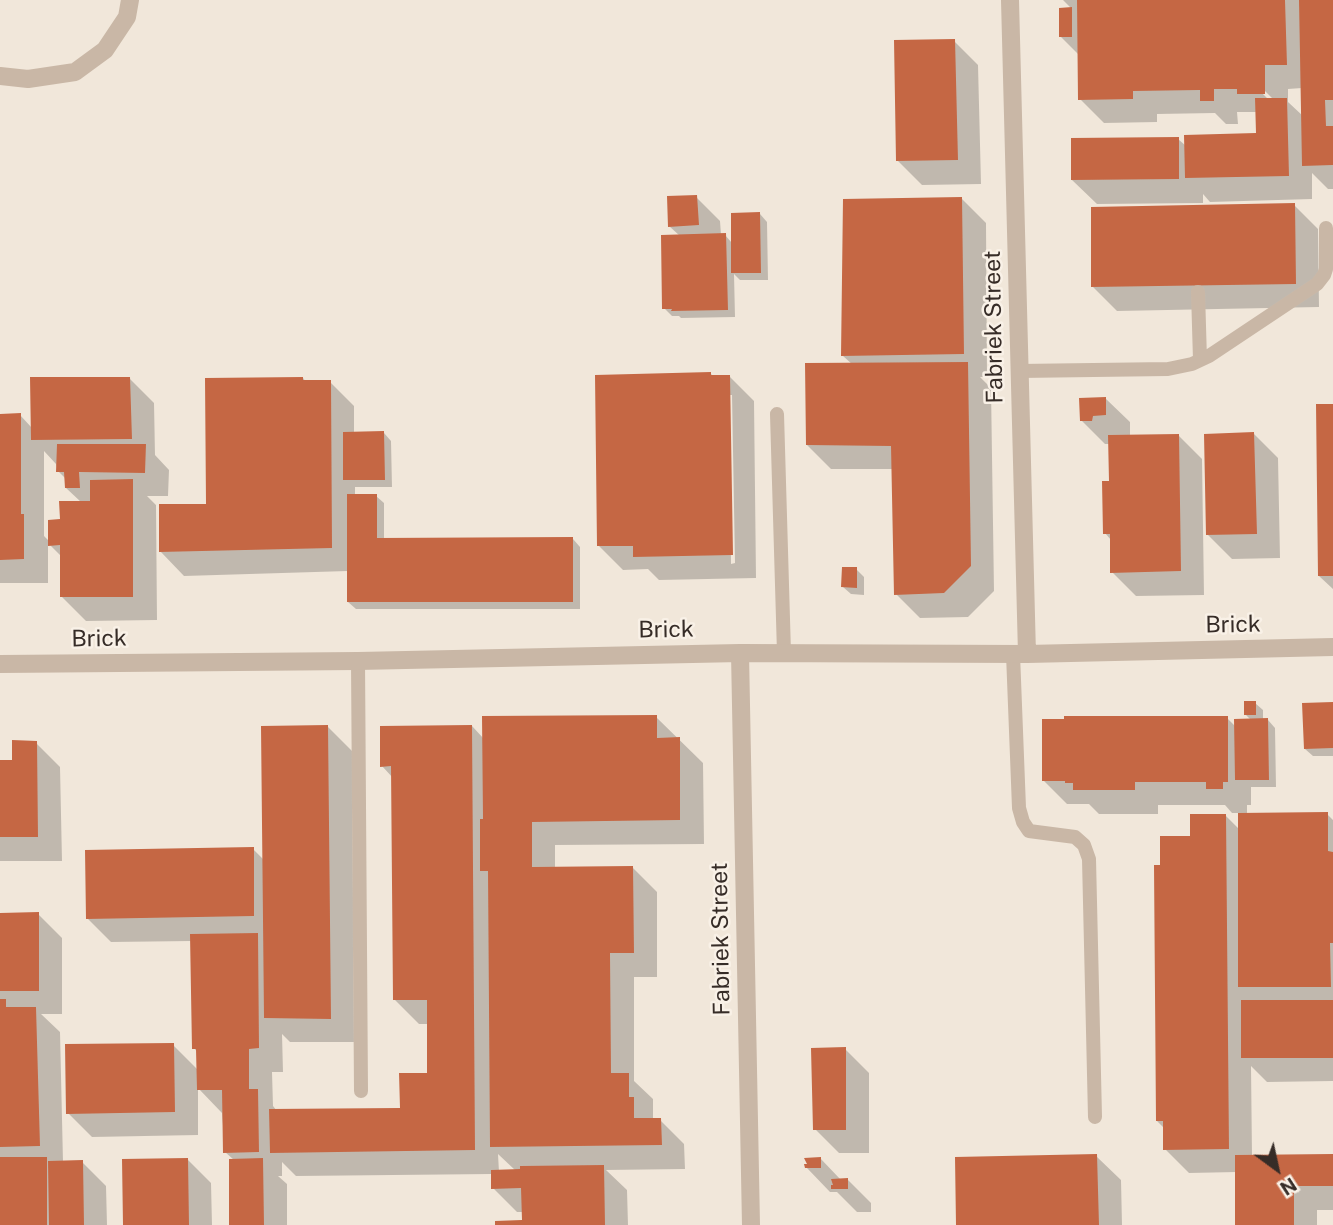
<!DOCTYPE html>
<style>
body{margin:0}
#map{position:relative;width:1333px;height:1225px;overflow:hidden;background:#f1e7da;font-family:"Public Sans",sans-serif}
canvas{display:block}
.north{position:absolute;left:1242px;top:1134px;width:70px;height:70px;-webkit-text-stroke:5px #f9f1e7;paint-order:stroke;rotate:147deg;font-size:19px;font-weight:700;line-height:28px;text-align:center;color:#362c27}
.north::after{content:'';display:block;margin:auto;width:24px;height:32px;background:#362c27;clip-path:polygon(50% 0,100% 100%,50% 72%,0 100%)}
</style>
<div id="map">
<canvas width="1333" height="1225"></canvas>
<div class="north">N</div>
</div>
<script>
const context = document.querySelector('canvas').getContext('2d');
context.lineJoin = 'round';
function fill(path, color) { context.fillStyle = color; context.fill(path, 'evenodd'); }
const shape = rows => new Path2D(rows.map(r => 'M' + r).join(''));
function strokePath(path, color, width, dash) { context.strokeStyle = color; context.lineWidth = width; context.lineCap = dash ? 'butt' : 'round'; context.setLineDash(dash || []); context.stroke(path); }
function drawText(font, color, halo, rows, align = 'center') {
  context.font = font + ' "Public Sans",sans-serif'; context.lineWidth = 5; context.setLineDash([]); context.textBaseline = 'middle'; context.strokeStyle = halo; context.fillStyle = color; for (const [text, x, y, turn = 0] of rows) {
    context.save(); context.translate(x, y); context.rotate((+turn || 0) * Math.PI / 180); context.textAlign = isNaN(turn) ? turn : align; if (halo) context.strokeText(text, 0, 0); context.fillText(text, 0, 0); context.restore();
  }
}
const shadow = shape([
 [1063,0,1333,0,1333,189,1328,189,1312,173,1312,199,1210,202,1203,194,1203,203,1097,204,1072,180,1178,139,1186,146,1258,135,1257,112,1237,112,1238,124,1226,124,1215,113,1157,114,1157,122,1104,123,1080,99,1079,55,1061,37,1061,9,1072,9],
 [1260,86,1274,100,1269,100,1258,89],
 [1302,88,1303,116,1288,102,1288,89],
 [954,41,978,65,981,184,922,185,898,161],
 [696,197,720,221,721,235,725,235,732,243,760,214,767,222,768,280,740,280,734,274,735,317,681,318,679,316,672,316,664,308,680,236,669,226],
 [962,199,986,223,987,377,980,377,991,388,994,591,968,617,920,618,896,594,893,469,831,469,807,445,853,365,843,356],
 [1294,205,1318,229,1319,307,1117,311,1093,287],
 [710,373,714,377,730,377,754,401,756,578,659,580,648,569,623,570,599,546],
 [729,395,732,395,735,563,731,564],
 [303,378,306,382,330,382,354,406,354,434,384,433,391,441,392,487,355,487,355,496,376,496,384,503,384,540,573,539,580,547,580,609,356,609,348,602,348,571,184,576,160,551,208,505],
 [130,379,154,403,155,455,169,470,168,496,147,496,156,505,157,620,86,621,62,597,62,557,48,543,48,583,0,583,0,415,20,415,32,428],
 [44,451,56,464,58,471,66,479,66,488,81,502,61,521,50,542,44,536],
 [1105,398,1130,422,1130,436,1178,435,1202,459,1204,595,1136,596,1112,572,1111,540,1105,533,1111,483,1110,444,1105,444,1081,420],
 [1333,405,1333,589,1319,576],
 [1254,434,1278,458,1280,558,1232,559,1208,535],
 [856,569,864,577,864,595,851,594,843,587],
 [1255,703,1263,710,1263,720,1268,720,1275,728,1276,787,1251,787,1251,805,1247,805,1247,815,1327,814,1333,820,1333,1081,1267,1082,1251,1066,1252,1156,1333,1156,1333,1210,1317,1210,1317,1225,1237,1225,1237,1172,1189,1173,1165,1149,1164,1128,1157,1121,1162,866,1192,838,1225,815,1240,830,1239,813,1232,813,1225,805,1158,805,1158,814,1099,814,1089,804,1067,804,1043,780,1227,718,1236,727,1251,720,1246,715],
 [1333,705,1333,756,1313,756,1305,749],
 [656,717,703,763,704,844,555,845,555,869,633,868,657,892,657,977,634,977,634,1081,653,1099,653,1118,655,1120,660,1120,684,1144,685,1169,606,1170,627,1190,628,1225,497,1225,523,1222,523,1212,517,1212,493,1188,492,1174,296,1176,282,1162,282,1176,278,1176,287,1184,287,1225,231,1225,234,1160,225,1152,222,1113,198,1088,198,1135,92,1137,68,1113,173,1045,198,1070,198,1053,194,1048,192,941,111,942,87,918,253,849,264,860,328,727,352,751,354,1042,290,1042,282,1034,283,1072,272,1072,273,1106,277,1111,401,1109,429,1075,429,1024,419,1024,395,1000,393,778,382,766,472,726,484,739],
 [498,1154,516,1171,499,1172],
 [36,743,60,767,62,861,0,861,0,762,14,762],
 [38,914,62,938,62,1014,41,1014,60,1032,63,1162,82,1162,106,1186,107,1225,0,1225,0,915],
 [845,1049,869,1073,869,1153,839,1153,815,1129],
 [1096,1156,1121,1180,1122,1225,958,1225],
 [820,1158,841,1180,847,1179,871,1203,871,1212,857,1212,837,1192,830,1192,806,1167],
 [187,1159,211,1183,212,1225,124,1225]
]);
const building = shape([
 [1077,0,1285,0,1287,65,1265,65,1265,94,1237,94,1237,89,1214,89,1214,101,1200,101,1200,90,1133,91,1133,99,1078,100],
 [1299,0,1333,0,1333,100,1325,100,1326,126,1333,126,1333,165,1302,166],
 [1072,7,1072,37,1059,37,1059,8],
 [955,39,958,160,896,161,894,40],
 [1255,98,1287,98,1289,176,1185,178,1184,135,1256,133],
 [1179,137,1179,179,1071,180,1071,138],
 [697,195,699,225,668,227,667,196],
 [962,197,964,354,841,356,843,199],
 [1295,203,1296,284,1091,287,1091,207],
 [760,212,761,273,731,273,731,213],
 [726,233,728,310,671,311,672,309,662,309,661,235],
 [968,362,971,566,944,593,894,595,891,446,806,445,805,363],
 [711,372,711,375,730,375,733,555,633,557,633,546,597,546,595,375],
 [30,377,130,377,132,439,31,440],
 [303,377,303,380,331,380,332,548,159,552,159,504,206,504,205,378],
 [1106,397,1106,415,1093,416,1092,421,1080,421,1079,398],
 [1316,404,1333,404,1333,576,1318,576],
 [21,413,21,514,24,514,24,559,0,560,0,414],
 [384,431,385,480,343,480,343,432],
 [1254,432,1257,534,1206,535,1204,434],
 [1179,434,1181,571,1110,573,1110,534,1103,534,1102,481,1109,481,1108,435],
 [57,444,146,444,145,473,79,472,80,488,65,488,64,472,56,472],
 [133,479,133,597,60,597,60,545,48,546,48,520,60,519,59,501,90,501,90,480],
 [347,494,377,494,377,538,573,537,573,602,347,602],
 [842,567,857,567,857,588,841,587],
 [1244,701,1256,701,1256,715,1244,715],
 [1333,702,1333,748,1304,749,1302,703],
 [657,715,657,738,680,737,680,820,532,822,532,867,633,866,634,953,610,953,611,1073,629,1073,629,1097,634,1097,634,1118,661,1118,662,1145,490,1147,488,871,480,871,480,819,483,819,482,716],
 [1064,716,1228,716,1228,782,1223,782,1223,789,1206,789,1206,782,1135,782,1135,790,1073,790,1073,783,1065,783,1065,781,1042,781,1042,719,1064,719],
 [1268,718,1269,780,1235,780,1234,719],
 [328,725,331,1019,264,1018,261,726],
 [472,725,475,1150,270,1153,269,1109,400,1108,399,1073,427,1073,427,1000,393,1000,391,766,380,767,380,726],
 [12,740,37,741,38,837,0,837,0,760,12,760],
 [1328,812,1328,851,1333,852,1333,943,1330,943,1331,987,1238,987,1238,813],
 [1190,814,1226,814,1229,1149,1163,1150,1163,1121,1156,1121,1154,865,1160,865,1160,836,1190,836],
 [254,847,254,916,86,919,85,850],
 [39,912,39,991,0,991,0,913],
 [258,933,259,1048,249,1049,249,1089,258,1089,259,1152,223,1153,222,1090,197,1090,196,1049,192,1049,190,934],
 [0,999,6,999,6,1007,36,1007,40,1146,0,1147],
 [1241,1000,1333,1000,1333,1058,1241,1058],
 [174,1043,175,1112,66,1114,65,1044],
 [846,1047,846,1130,813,1130,811,1048],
 [1097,1154,1099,1225,956,1225,955,1157],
 [1333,1154,1333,1186,1294,1186,1294,1225,1235,1225,1235,1155],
 [0,1157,47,1157,47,1225,0,1225],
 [821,1157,821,1168,805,1168,804,1164,807,1164,804,1158],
 [188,1158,189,1225,123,1225,122,1159],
 [263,1158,264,1225,229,1225,229,1159],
 [83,1160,84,1225,49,1225,48,1161],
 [604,1165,605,1225,495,1225,495,1221,522,1220,521,1188,491,1189,491,1170,520,1169,520,1166],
 [848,1178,848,1189,831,1189,831,1185,833,1185,831,1179]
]);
const lane = shape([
 [1198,292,1200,360],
 [1019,371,1168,369,1192,364,1209,356,1317,284,1324,275,1326,269,1326,228],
 [777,414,784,653],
 [1013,654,1019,808,1023,822,1029,831,1075,837,1084,845,1089,859,1095,1117],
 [358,661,361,1091]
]);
const street = shape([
 [1010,0,1027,654],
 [0,76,28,79,75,72,105,50,127,17,130,0],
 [740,653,751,1225],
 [0,664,358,661,740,653,1027,654,1333,647]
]);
const streetNames = [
 ["Fabriek Street",994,327,-91],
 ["Brick",1233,625,-1],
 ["Brick",666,630,-1],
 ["Brick",99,639,-1],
 ["Fabriek Street",721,939,-91]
];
fill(shadow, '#0003');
fill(building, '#c56744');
strokePath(lane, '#c9b7a6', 14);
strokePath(street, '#c9b7a6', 18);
drawText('23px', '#362c27', '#f9f1e7', streetNames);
</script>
